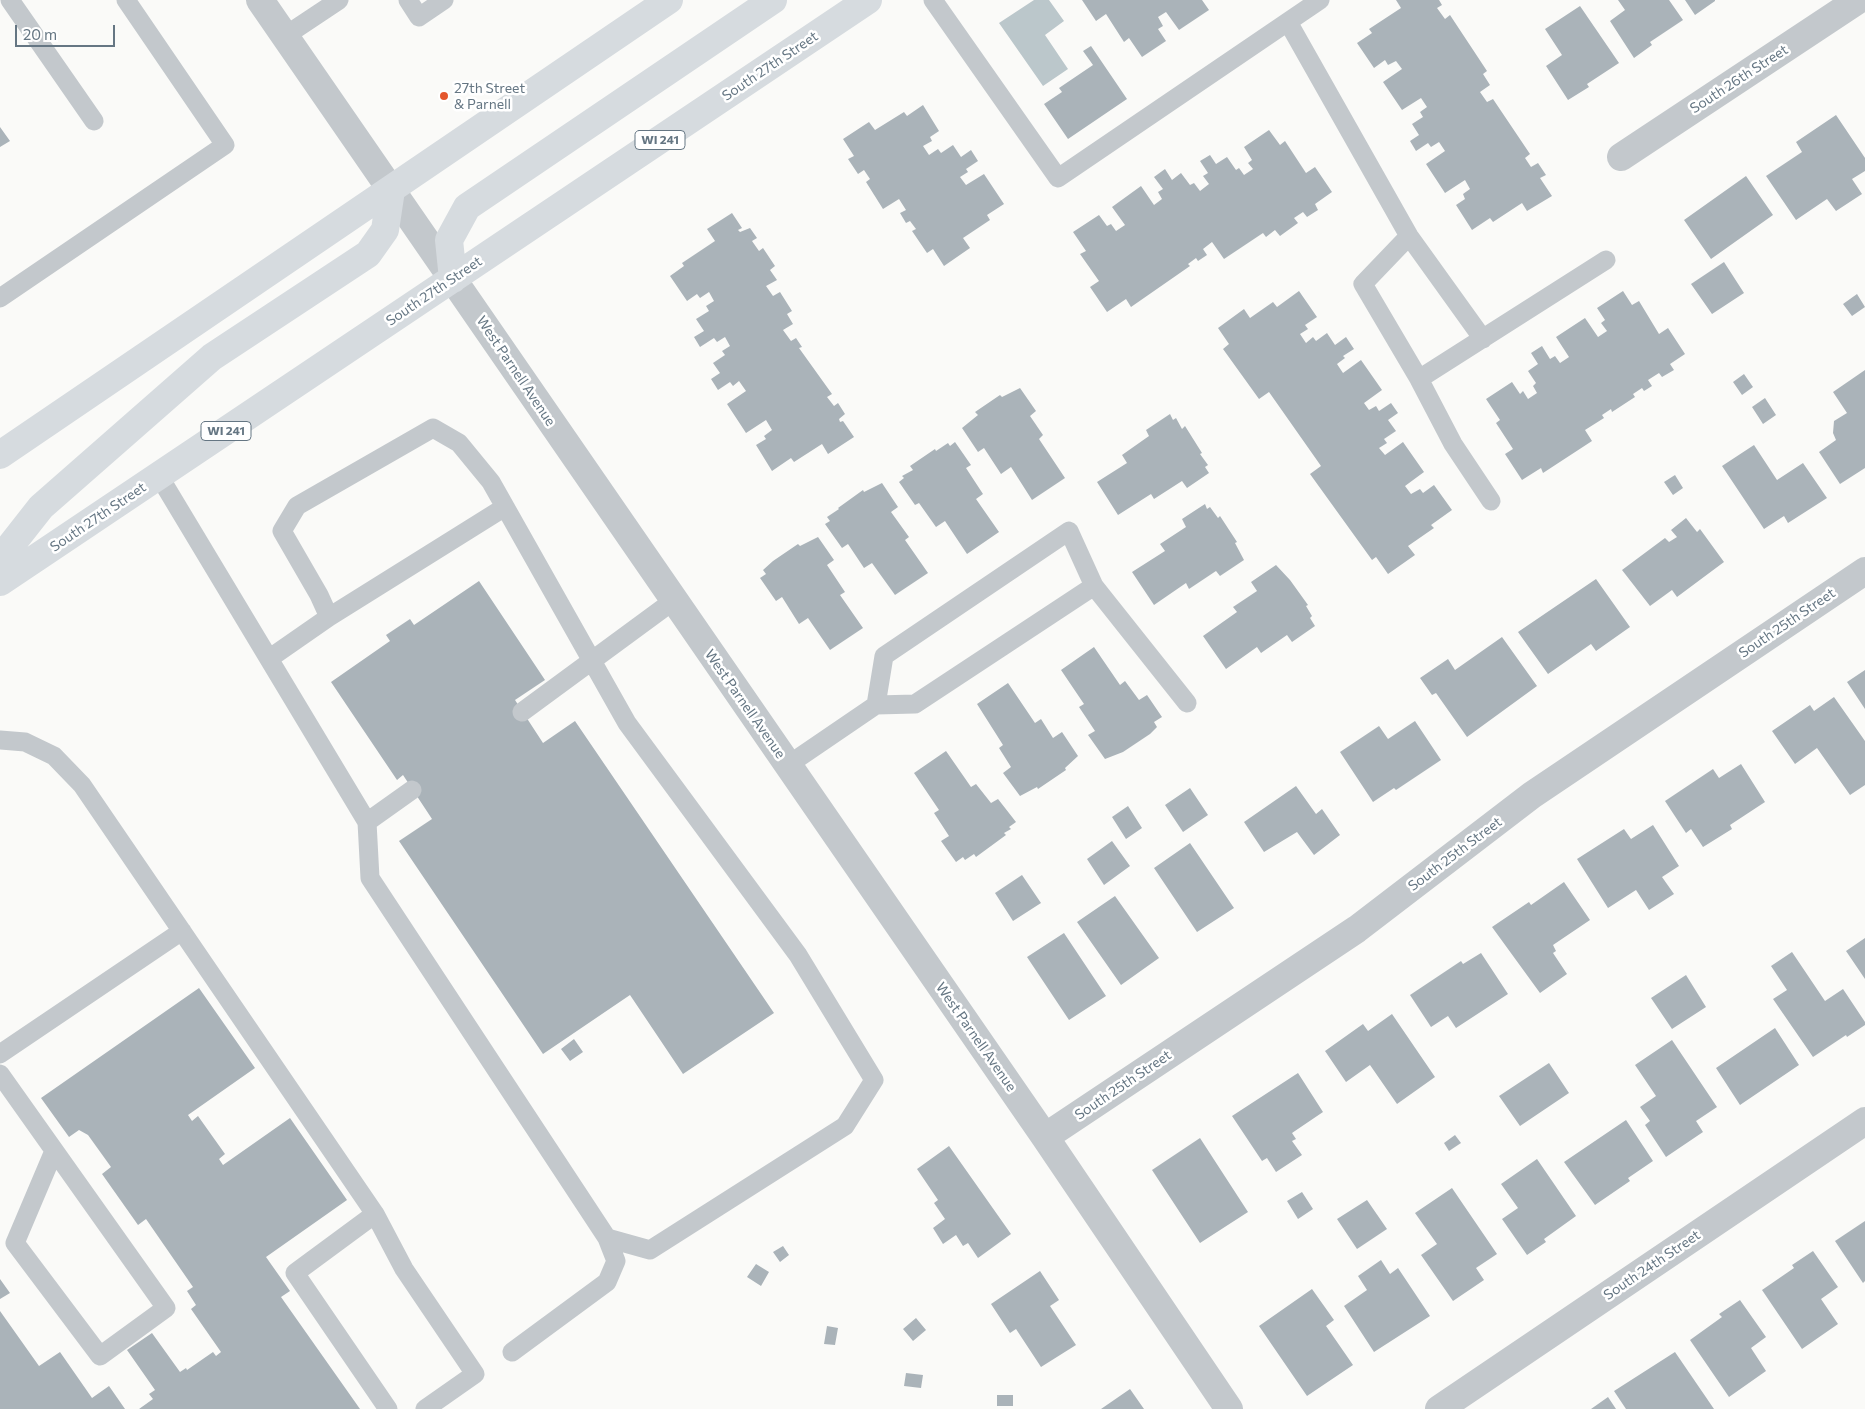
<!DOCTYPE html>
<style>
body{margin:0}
#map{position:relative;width:1865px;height:1409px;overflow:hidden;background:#fafaf8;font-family:Commissioner,sans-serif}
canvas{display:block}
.scale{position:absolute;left:15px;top:25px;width:100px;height:22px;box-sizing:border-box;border:2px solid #657683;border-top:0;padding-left:6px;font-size:15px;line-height:18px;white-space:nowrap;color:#657683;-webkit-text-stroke:4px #fff;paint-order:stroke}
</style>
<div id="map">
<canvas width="1865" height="1409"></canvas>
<div class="scale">20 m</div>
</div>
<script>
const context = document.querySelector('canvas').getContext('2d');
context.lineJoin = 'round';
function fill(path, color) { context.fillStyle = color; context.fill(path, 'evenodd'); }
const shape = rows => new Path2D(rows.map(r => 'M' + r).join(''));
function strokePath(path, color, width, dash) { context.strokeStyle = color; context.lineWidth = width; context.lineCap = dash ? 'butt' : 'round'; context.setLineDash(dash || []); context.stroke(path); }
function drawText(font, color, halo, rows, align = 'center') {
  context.font = font + ' Commissioner,sans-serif'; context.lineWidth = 5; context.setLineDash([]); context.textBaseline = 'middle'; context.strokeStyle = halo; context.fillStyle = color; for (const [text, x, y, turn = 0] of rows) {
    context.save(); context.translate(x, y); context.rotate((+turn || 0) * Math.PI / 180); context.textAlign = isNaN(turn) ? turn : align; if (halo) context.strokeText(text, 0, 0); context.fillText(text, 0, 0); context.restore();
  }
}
const water = shape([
 [1034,0,1049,0,1064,21,1045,35,1068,69,1043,86,999,23]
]);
const building = shape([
 [1082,0,1202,0,1209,10,1179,30,1166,12,1158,17,1163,26,1158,29,1166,41,1142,57,1129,38,1124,42,1106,14,1096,21],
 [1396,0,1439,0,1442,5,1437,8,1445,19,1450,15,1487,71,1483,74,1490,85,1480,92,1487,102,1493,99,1530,154,1525,158,1531,167,1538,163,1546,175,1540,178,1552,196,1527,211,1522,203,1493,222,1490,218,1472,230,1456,205,1465,199,1463,194,1470,189,1465,180,1445,193,1426,164,1445,151,1439,142,1431,147,1428,143,1416,151,1410,141,1419,135,1412,124,1423,117,1420,112,1427,107,1421,98,1402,110,1383,82,1402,69,1396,61,1388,65,1385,60,1374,68,1357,43,1372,33,1369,29,1401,8],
 [1618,0,1669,0,1683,20,1650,42,1652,45,1634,58,1610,21,1625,10],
 [1685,0,1715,0,1715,1,1695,15],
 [1580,6,1619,63,1587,84,1589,87,1568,100,1546,66,1562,55,1545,29],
 [1091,46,1127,99,1068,139,1044,104,1062,92,1059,88,1093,65,1083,51],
 [923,105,939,131,930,137,932,141,923,146,929,155,938,149,941,153,953,145,961,157,971,150,978,161,966,169,968,172,960,177,966,185,984,174,1004,204,987,215,990,220,963,238,970,248,944,266,933,249,927,253,912,231,916,229,910,221,906,223,900,213,906,210,899,199,883,209,866,182,870,179,864,170,858,174,848,159,854,156,843,139,869,122,875,130,904,112,907,116],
 [1836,115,1865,158,1865,171,1852,179,1862,194,1836,211,1827,199,1796,220,1766,176,1802,152,1796,142],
 [0,127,10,141,0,147],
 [1269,130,1280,145,1285,141,1306,173,1315,167,1332,192,1315,204,1318,210,1307,217,1303,212,1294,218,1298,223,1280,236,1275,230,1266,237,1263,233,1224,259,1212,242,1203,249,1207,255,1198,261,1196,258,1188,264,1190,266,1131,307,1126,299,1107,312,1090,287,1099,281,1080,254,1086,251,1073,232,1099,215,1107,226,1111,224,1116,231,1125,225,1112,207,1141,186,1154,205,1162,199,1158,192,1163,189,1154,177,1165,169,1172,180,1181,173,1190,185,1194,183,1200,191,1209,184,1203,176,1208,173,1200,161,1210,155,1216,164,1227,157,1236,170,1239,168,1244,175,1253,169,1248,163,1252,160,1244,147],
 [1746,176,1773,215,1711,259,1684,220],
 [732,213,742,228,738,230,740,232,750,228,757,238,752,241,759,251,763,248,775,266,770,270,777,280,766,286,773,296,780,292,792,311,787,314,793,324,783,330,791,341,796,338,802,347,799,348,832,394,827,397,834,406,838,403,845,414,839,419,840,422,843,421,854,437,828,454,822,444,794,462,791,458,772,471,756,445,766,439,764,436,772,430,766,420,746,433,727,404,746,391,739,381,733,386,730,382,718,390,711,379,720,373,713,363,725,355,722,351,730,346,725,337,717,342,714,338,700,347,694,337,704,331,696,319,709,311,706,306,714,301,709,292,700,298,697,294,687,301,670,276,684,266,682,263,715,241,707,229],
 [1724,262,1744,293,1712,314,1691,284],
 [1299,291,1317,317,1305,325,1308,329,1300,334,1306,343,1313,337,1316,341,1327,333,1335,345,1346,337,1354,349,1343,356,1345,358,1337,364,1343,373,1361,360,1382,390,1364,403,1369,410,1376,406,1379,411,1391,403,1398,413,1388,420,1396,431,1384,439,1387,443,1379,448,1385,455,1403,442,1424,472,1405,486,1411,494,1420,489,1423,493,1434,485,1452,510,1431,525,1434,528,1408,546,1415,555,1388,574,1376,557,1372,560,1310,474,1321,466,1269,392,1259,399,1223,349,1229,344,1218,328,1244,309,1250,318,1273,302,1277,307],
 [1623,291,1632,305,1639,301,1659,334,1668,328,1685,354,1670,364,1674,370,1662,377,1659,373,1648,380,1652,386,1644,391,1642,388,1633,394,1635,397,1612,412,1611,409,1602,415,1604,418,1585,430,1592,441,1543,473,1541,468,1522,480,1505,454,1513,449,1496,423,1500,420,1486,399,1512,382,1520,394,1523,391,1528,399,1537,393,1533,386,1536,383,1528,371,1538,364,1531,353,1542,346,1550,359,1555,356,1560,363,1569,357,1556,337,1585,318,1598,337,1607,331,1601,323,1605,320,1597,308],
 [1857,294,1865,307,1852,316,1843,304],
 [1865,370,1865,468,1840,484,1819,452,1836,440,1833,433,1834,421,1847,413,1833,392],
 [1744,374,1753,387,1742,395,1733,382],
 [1020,388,1036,411,1030,416,1043,435,1039,439,1065,478,1032,500,1011,467,1001,474,984,448,978,452,962,428,978,415,975,412,1000,395,1002,397],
 [1765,398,1776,415,1763,424,1752,407],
 [1170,414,1173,420,1176,418,1182,429,1185,426,1202,453,1200,454,1208,465,1205,467,1209,473,1187,488,1182,481,1154,499,1151,494,1118,515,1097,482,1127,463,1122,455,1149,436,1146,430],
 [955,442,971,465,966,468,983,494,976,499,999,532,967,554,945,521,936,527,919,503,915,505,899,482,904,478,902,476,913,470,910,466,935,449,936,451,948,443,950,446],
 [1754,445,1777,480,1803,463,1827,498,1788,523,1784,516,1764,529,1722,466],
 [1675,475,1683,488,1673,495,1664,482],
 [882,483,898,507,891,512,909,537,905,540,928,573,895,595,872,563,864,568,848,544,842,548,825,524,830,521,827,517,839,509,838,508,863,490,864,492],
 [1205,504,1207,509,1210,507,1218,518,1220,516,1237,542,1235,543,1244,560,1220,576,1216,571,1189,589,1186,583,1154,605,1132,572,1165,551,1160,544,1186,527,1182,519],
 [1686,518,1697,532,1700,529,1724,562,1677,597,1672,590,1650,606,1622,570,1665,538,1669,542,1677,537,1671,530],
 [818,537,834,560,827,565,845,592,840,595,863,628,830,650,808,618,799,624,782,597,776,601,760,578,766,574,763,570,773,561,798,544,800,546],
 [1276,565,1290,580,1308,605,1306,606,1312,616,1310,618,1315,626,1292,642,1287,635,1261,653,1257,647,1226,669,1203,636,1237,612,1233,607,1257,591,1251,582],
 [1596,579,1630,627,1596,651,1591,644,1548,674,1518,632],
 [479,581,545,680,515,700,543,743,575,721,774,1013,683,1074,630,995,543,1054,399,841,432,819,403,775,397,780,331,682,390,641,386,635,410,619,414,625],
 [1502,637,1537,686,1467,737,1436,693,1432,695,1420,678,1448,659,1455,670],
 [1094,647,1120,685,1125,681,1139,700,1147,695,1162,717,1154,722,1157,727,1150,734,1123,752,1105,759,1088,735,1095,731,1079,707,1084,704,1061,670],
 [1865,670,1865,709,1847,682],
 [1008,683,1035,723,1041,719,1053,738,1062,732,1078,756,1065,768,1066,770,1038,789,1037,787,1020,796,1003,773,1011,767,999,748,1003,745,977,704],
 [1834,697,1865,741,1865,785,1850,795,1817,748,1795,764,1772,731,1810,705,1814,711],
 [1415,721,1441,760,1396,790,1394,788,1373,802,1340,752,1379,726,1388,739],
 [946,751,971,787,976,784,991,803,998,799,1016,822,1009,827,1011,829,1004,833,1006,835,976,857,974,854,965,860,963,857,956,862,941,841,949,836,934,813,939,810,914,773],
 [1741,764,1765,802,1730,825,1732,829,1703,847,1691,829,1686,833,1665,801,1713,769,1719,778],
 [1296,786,1316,814,1322,809,1340,835,1314,855,1297,832,1264,852,1244,822],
 [1190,788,1208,815,1183,832,1165,805],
 [1128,806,1142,828,1126,839,1112,817],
 [1653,825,1679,866,1662,877,1674,894,1649,910,1636,890,1608,908,1577,859,1624,829,1631,839],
 [1112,841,1130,866,1104,885,1087,859],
 [1190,843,1234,908,1197,932,1154,868],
 [1022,875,1041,903,1013,921,995,893],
 [1564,882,1590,920,1553,945,1556,951,1553,953,1567,974,1540,993,1492,927,1529,902,1531,905],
 [1115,896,1159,958,1121,985,1077,922],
 [1064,933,1106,996,1069,1020,1027,957],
 [1865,938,1865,979,1846,951],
 [1792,952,1825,1001,1843,989,1865,1022,1865,1025,1847,1037,1846,1035,1813,1057,1773,999,1787,990,1771,966],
 [1481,953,1508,994,1456,1028,1448,1016,1431,1027,1410,995,1461,961,1463,964],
 [1686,975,1706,1007,1672,1029,1651,998],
 [199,988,255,1068,188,1115,192,1121,198,1116,225,1154,219,1159,223,1165,290,1118,347,1200,266,1257,290,1291,281,1297,360,1409,139,1409,153,1399,149,1394,155,1390,127,1350,152,1333,180,1372,186,1368,187,1370,213,1352,216,1356,221,1352,191,1309,196,1305,187,1291,193,1287,146,1219,138,1225,102,1174,111,1167,88,1135,79,1130,69,1137,41,1098],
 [1392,1014,1435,1077,1397,1104,1370,1065,1346,1082,1325,1051,1363,1024,1368,1031],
 [1775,1028,1799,1065,1740,1105,1716,1068],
 [574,1039,583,1052,570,1061,561,1049],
 [1672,1040,1717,1107,1696,1121,1703,1132,1666,1157,1645,1125,1650,1121,1640,1107,1656,1096,1635,1065],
 [1549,1063,1569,1093,1520,1126,1499,1096],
 [1298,1073,1323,1112,1292,1133,1296,1139,1292,1141,1302,1155,1276,1172,1267,1158,1262,1161,1232,1116],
 [1626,1120,1653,1161,1628,1178,1630,1181,1595,1205,1564,1162],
 [1455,1135,1461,1143,1449,1151,1444,1143],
 [1200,1138,1248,1212,1200,1243,1152,1170],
 [949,1146,1011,1234,978,1258,968,1243,963,1246,956,1235,943,1244,933,1228,945,1219,934,1203,938,1200,917,1169],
 [1537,1159,1576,1216,1544,1239,1546,1242,1527,1255,1502,1219,1518,1208,1501,1184],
 [1452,1188,1497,1254,1476,1268,1484,1280,1453,1301,1421,1255,1437,1244,1415,1213],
 [1302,1192,1313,1209,1298,1219,1287,1201],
 [1367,1200,1387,1229,1357,1249,1337,1219],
 [1865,1221,1865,1281,1863,1283,1835,1241],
 [783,1246,789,1255,780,1262,773,1252],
 [1813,1251,1838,1287,1821,1299,1838,1324,1802,1349,1762,1290,1794,1268,1792,1265],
 [1381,1260,1390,1274,1398,1268,1430,1316,1374,1352,1344,1306,1367,1290,1358,1276],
 [756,1264,769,1272,761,1286,747,1277],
 [1040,1271,1059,1300,1050,1306,1076,1345,1041,1367,1016,1329,1010,1333,991,1304],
 [0,1279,10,1293,0,1299],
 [1312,1289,1334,1320,1326,1326,1353,1365,1307,1396,1259,1326],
 [1740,1300,1766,1337,1751,1348,1766,1371,1729,1397,1690,1340,1722,1317,1719,1314],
 [0,1311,39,1366,60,1352,92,1398,109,1386,125,1409,0,1409],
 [916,1318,926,1330,913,1341,903,1329],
 [827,1326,838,1328,835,1345,824,1344],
 [1675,1352,1714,1409,1626,1409,1614,1391],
 [906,1373,923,1375,921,1388,904,1386],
 [1130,1389,1144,1409,1101,1409],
 [997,1395,1013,1395,1013,1406,997,1406],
 [1608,1397,1616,1409,1591,1409]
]);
const service = shape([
 [10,0,94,121],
 [408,0,419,17,444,0],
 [933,0,1058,178,1320,0],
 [1288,22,1409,236,1483,339],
 [285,36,339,0],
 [1409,236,1363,284,1419,379,1453,444,1491,501],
 [0,298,225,145,126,0],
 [1419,379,1606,260],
 [159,476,367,822,370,878,607,1238,650,1250,845,1126,874,1080,798,955,627,723,491,482,459,443,433,428,297,506,282,531,319,595,329,617,270,658],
 [329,617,505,507],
 [876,705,884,656,1069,531,1094,586],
 [522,712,673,601],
 [0,740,25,742,54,756,82,785,375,1214,404,1269,475,1374,425,1409],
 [788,765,876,705,915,704,1094,586,1187,703],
 [367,822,412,790],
 [0,1054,182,931],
 [0,1074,166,1308,100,1356,15,1243,54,1151],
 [375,1214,295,1273,388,1409],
 [512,1352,607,1282,616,1261,607,1238]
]);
const minor = shape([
 [260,0,1045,1137,1229,1409],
 [1621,157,1858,0],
 [1045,1137,1357,929,1532,795,1865,571],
 [1439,1409,1865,1121]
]);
const primary = shape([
 [453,279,449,240,467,207,773,0],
 [0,455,669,0],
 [0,559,41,507,212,357,368,254,385,230,391,190],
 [0,582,868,0]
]);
const markers = [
 [444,96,5,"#e4572e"]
];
const shields = [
 [660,140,50],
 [226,431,50]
];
const shieldNames = [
 ["WI 241",660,140],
 ["WI 241",226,431]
];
const streetNames = [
 ["South 27th Street",770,66,-34],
 ["South 26th Street",1739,79,-33],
 ["South 27th Street",434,291,-34],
 ["West Parnell Avenue",516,371,56],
 ["South 27th Street",98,517,-34],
 ["South 25th Street",1787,623,-34],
 ["West Parnell Avenue",745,704,55],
 ["South 25th Street",1455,854,-37],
 ["West Parnell Avenue",976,1037,55],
 ["South 25th Street",1123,1085,-34],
 ["South 24th Street",1652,1265,-34]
];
const poiNames = [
 ["27th Street",454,88],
 ["& Parnell",454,104]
];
fill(water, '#bbc7cb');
fill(building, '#aab3b9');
strokePath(service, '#c3c8cc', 19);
strokePath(minor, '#c3c8cc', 28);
strokePath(primary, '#d6dbdf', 28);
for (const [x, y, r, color] of markers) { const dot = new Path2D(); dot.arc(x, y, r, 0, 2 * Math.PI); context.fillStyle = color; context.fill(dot); strokePath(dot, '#fff', 2); }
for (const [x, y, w] of shields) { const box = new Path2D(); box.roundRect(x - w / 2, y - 9.5, w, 19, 4); context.fillStyle = '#fff'; context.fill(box); strokePath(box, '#657683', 1); }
drawText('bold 12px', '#657683', null, shieldNames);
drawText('14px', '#657683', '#fff', streetNames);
drawText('14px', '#657683', '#fff', poiNames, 'left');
</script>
